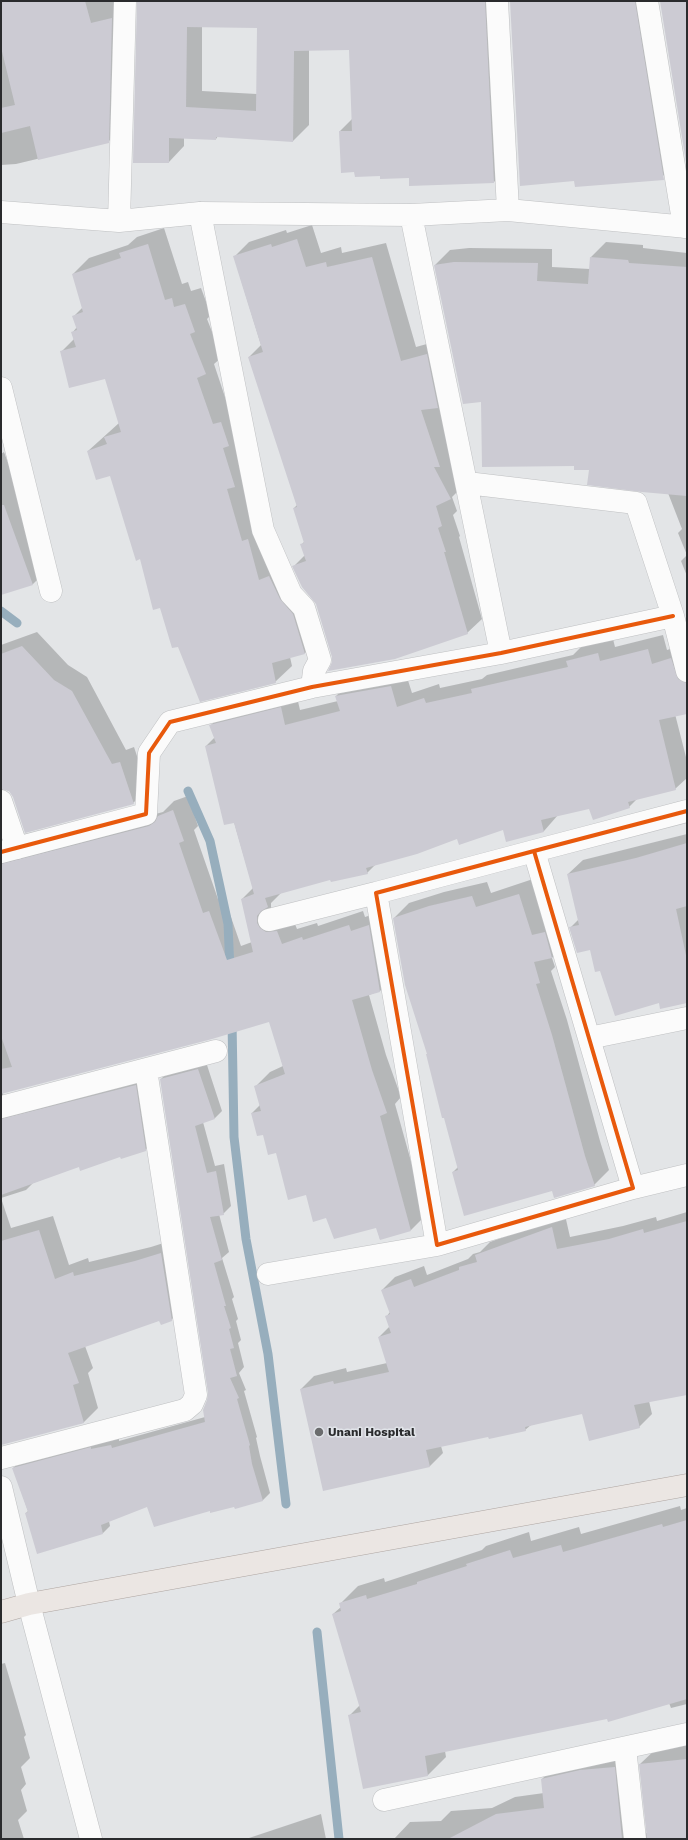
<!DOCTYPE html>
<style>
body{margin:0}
#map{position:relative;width:688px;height:1840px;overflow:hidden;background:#e3e5e7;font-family:"Work Sans",sans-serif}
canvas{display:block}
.frame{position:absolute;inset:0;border:2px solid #2a2b2d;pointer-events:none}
</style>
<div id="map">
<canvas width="688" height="1840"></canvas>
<div class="frame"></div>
</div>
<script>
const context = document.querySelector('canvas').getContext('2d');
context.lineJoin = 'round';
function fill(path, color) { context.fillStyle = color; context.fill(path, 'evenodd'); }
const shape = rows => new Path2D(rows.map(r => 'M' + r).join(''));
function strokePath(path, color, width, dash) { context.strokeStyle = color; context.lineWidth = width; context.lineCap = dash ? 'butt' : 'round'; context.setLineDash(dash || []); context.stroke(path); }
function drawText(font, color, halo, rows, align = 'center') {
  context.font = font + ' "Work Sans",sans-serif'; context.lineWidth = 3; context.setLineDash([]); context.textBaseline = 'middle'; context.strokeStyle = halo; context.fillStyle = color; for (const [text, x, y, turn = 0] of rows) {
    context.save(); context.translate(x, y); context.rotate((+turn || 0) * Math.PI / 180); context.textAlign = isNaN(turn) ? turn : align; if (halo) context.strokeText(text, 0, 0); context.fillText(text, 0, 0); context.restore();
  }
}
const shadow = shape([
 [1,1,123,1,124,126,108,142,16,164,1,165,1,48,2,48],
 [150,1,501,1,510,166,494,182,381,175,340,131,353,118,350,49,309,50,309,125,293,141,218,136,216,139,184,137,184,146,169,162],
 [202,26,258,27,257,94,202,91],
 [511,1,652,1,675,164,659,180,575,180],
 [312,225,321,253,341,247,342,253,386,243,416,347,441,340,465,484,452,497,457,511,453,515,460,536,459,537,482,619,467,633,317,604,294,566,305,555,301,545,305,541,294,508,297,505,249,357,261,345,234,257,249,242,286,230,287,233],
 [164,228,182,284,188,282,191,291,201,288,211,315,207,319,222,357,214,364,229,409,244,477,321,637,305,653,290,657,292,666,275,682,178,645,141,558,110,474,88,451,119,423,106,378,61,352,74,339,72,333,77,327,73,317,83,307,73,274,89,258,128,245,137,237],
 [606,242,643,245,643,248,687,253,687,576,681,561,687,555,678,533,682,529,668,493,575,465,482,400,435,265,450,250,469,248,552,249,552,267,590,269,591,257],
 [4,452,48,569,33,584,1,594,1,454],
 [37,632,68,665,87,677,126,750,134,747,148,789,133,803,14,796,10,791,3,789,15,824,20,850,163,812,174,801,188,796,198,826,194,830,218,899,224,897,241,946,252,942,242,899,253,888,234,822,206,746,215,737,210,726,225,711,296,693,300,710,338,701,336,696,351,681,405,671,412,693,439,684,440,688,482,679,487,675,573,655,582,646,613,639,615,647,663,635,667,650,685,644,687,650,687,703,675,714,687,761,687,778,675,789,637,799,629,807,590,808,558,815,544,831,507,841,504,829,457,837,376,864,367,873,331,879,282,892,271,903,271,908,292,917,297,929,317,923,318,926,363,911,365,917,383,911,395,976,380,991,369,995,386,1055,401,1097,395,1104,426,1215,411,1230,380,1239,377,1227,326,1217,306,1194,264,1133,252,1113,260,1105,255,1087,270,1072,283,1066,270,1021,3,1092,3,1095,150,1071,160,1135,145,1150,79,1166,33,1183,26,1190,1,1198,11,1228,53,1216,69,1265,88,1258,89,1262,151,1247,176,1239,186,1305,171,1320,160,1320,85,1346,93,1368,88,1373,98,1408,83,1423,1,1439,1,645],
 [687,834,687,1002,660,1002,600,970,591,949,571,927,579,919,568,874,583,860],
 [533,879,567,942,552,958,555,967,551,971,567,1020,600,1141,609,1170,594,1185,553,1190,453,1172,458,1167,394,918,409,903,444,892,487,882,491,893],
 [206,1062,222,1111,215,1118,203,1122,215,1166,224,1164,231,1206,223,1214,219,1214,229,1252,222,1258,234,1297,232,1299,238,1319,236,1321,241,1340,238,1343,244,1367,239,1373,246,1390,244,1391,257,1437,256,1438,260,1456,270,1493,263,1500,236,1508,235,1505,210,1510,147,1505,109,1521,110,1526,103,1533,26,1513,28,1511,13,1468,21,1461,119,1438,119,1441,205,1417,209,1393,161,1079,169,1071],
 [687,1212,687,1394,649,1401,652,1414,639,1427,583,1412,531,1425,525,1430,489,1435,441,1446,443,1453,430,1466,324,1490,301,1389,314,1376,346,1368,347,1372,387,1363,379,1337,390,1326,386,1317,390,1312,382,1290,395,1277,424,1266,427,1275,468,1259,473,1254,480,1252,490,1242,565,1215,570,1237,623,1226,656,1217,657,1221],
 [680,1506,681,1510,687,1508,687,1704,671,1708,669,1703,607,1718,445,1751,446,1757,428,1775,364,1788,350,1715,360,1705,333,1614,341,1607,340,1604,358,1586,384,1578,385,1582,434,1566,482,1550,486,1546,529,1532,531,1541,579,1527,581,1534],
 [5,1663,26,1735,24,1737,30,1758,21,1767,26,1784,21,1790,27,1811,18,1820,24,1839,1,1839,1,1664],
 [687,1744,687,1839,394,1839,410,1822,441,1821,451,1811,492,1808,515,1797,544,1793,542,1779,559,1762,631,1751,642,1830,648,1834,640,1764,658,1747],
 [321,1814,326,1839,246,1839]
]);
const stream = shape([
 [1,611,17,623],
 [188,791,210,841,228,924,230,970],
 [232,1021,234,1137,246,1239,268,1354,286,1504],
 [317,1632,339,1839]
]);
const building = shape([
 [1,1,85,1,91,23,112,18,109,143,38,160,30,126,1,133,1,108,15,105,1,47],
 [137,1,485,1,494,183,409,186,409,178,380,179,380,176,355,177,354,172,341,173,339,131,352,131,349,50,294,51,293,142,216,137,216,140,169,138,169,163,133,163],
 [187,27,257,28,256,111,186,107],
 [510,1,635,1,664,180,575,187,574,181,520,186],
 [660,1,687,1,687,168],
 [297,239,306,267,326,262,327,267,372,257,401,361,427,354,438,408,421,410,440,467,434,467,451,499,436,506,442,526,438,528,446,552,444,552,468,634,395,659,328,671,332,662,332,657,316,604,302,587,292,566,306,561,300,544,304,543,293,508,297,507,248,357,263,352,233,256,271,244,272,247],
 [148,244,165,300,172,298,174,307,185,304,195,332,190,334,206,374,197,378,213,424,221,422,229,446,223,448,235,487,227,489,242,541,248,539,259,580,269,576,280,599,293,614,305,654,272,663,276,683,200,702,178,647,172,648,160,608,153,610,140,559,136,561,110,476,96,480,87,451,107,444,104,437,121,432,105,379,69,388,60,351,76,347,71,332,77,330,72,316,83,312,72,274,121,258,119,253],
 [590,257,628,260,629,263,687,267,687,496,642,492,587,485,589,470,574,470,574,466,482,467,481,402,463,404,434,265,454,262,538,263,537,281,588,284],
 [1,505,4,505,33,585,1,595],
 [22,646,54,680,72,691,112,764,120,762,134,804,25,833,13,797,9,791,1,789,1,654],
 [648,649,652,664,671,658,678,679,687,683,687,714,659,720,676,790,628,802,630,808,593,820,589,809,541,820,544,832,506,842,503,830,459,845,457,839,417,854,366,868,368,874,331,882,330,880,265,898,268,907,261,911,257,916,257,923,260,928,266,932,277,931,282,944,302,937,303,940,349,925,351,931,369,925,380,992,352,1000,372,1070,387,1113,380,1116,411,1231,380,1240,376,1228,334,1239,326,1218,313,1222,306,1195,288,1200,276,1153,268,1155,263,1135,257,1136,251,1113,261,1111,254,1086,285,1074,269,1022,212,1039,1,1094,1,1069,12,1067,1,1036,1,864,149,826,155,822,158,816,173,810,184,841,179,843,203,913,209,911,227,960,253,952,241,899,254,894,234,823,224,825,205,746,216,743,209,725,281,707,285,725,340,711,335,696,391,686,397,707,424,698,426,703,472,693,471,689,568,667,566,661,598,653,600,661],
 [687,843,687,906,676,909,687,960,687,1003,660,1009,659,1003,615,1016,600,971,595,972,590,950,577,953,569,927,579,925,567,874,636,858],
 [519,894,532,935,545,932,552,958,534,962,540,983,536,984,552,1035,585,1156,595,1186,554,1198,552,1191,464,1216,452,1172,458,1170,444,1118,442,1118,426,1054,427,1054,405,985,393,918,429,906,472,896,476,907],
 [198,1069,215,1119,195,1126,207,1173,216,1171,224,1215,210,1217,222,1260,214,1263,226,1306,224,1306,231,1328,229,1329,234,1348,230,1349,237,1376,230,1378,239,1398,237,1399,250,1445,249,1446,252,1464,263,1501,235,1509,234,1507,210,1513,210,1511,154,1527,147,1507,101,1525,103,1534,37,1554,25,1513,28,1512,12,1468,91,1447,91,1449,111,1445,112,1448,205,1422,203,1410,207,1400,208,1393,160,1079],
 [136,1085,146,1151,121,1159,120,1157,80,1171,79,1167,1,1195,1,1119],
 [687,1221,687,1395,634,1405,640,1428,589,1441,582,1414,525,1427,526,1431,489,1439,488,1437,426,1450,430,1467,323,1491,300,1389,333,1381,334,1384,389,1372,378,1337,391,1333,385,1316,390,1314,381,1290,411,1279,414,1287,459,1270,459,1267,477,1262,475,1255,552,1227,557,1249,609,1239,643,1229,644,1233],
 [39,1230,55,1279,73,1272,74,1276,135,1261,161,1253,172,1321,161,1325,159,1321,68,1353,79,1383,73,1385,84,1423,1,1445,1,1241],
 [687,1520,687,1699,608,1722,607,1719,425,1756,428,1776,363,1789,348,1715,361,1712,332,1614,341,1611,339,1603,366,1595,367,1599,417,1584,417,1582,467,1566,466,1564,510,1550,513,1558,561,1545,563,1552,662,1524,663,1527],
 [687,1759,687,1839,647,1839,639,1764],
 [615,1767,622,1839,448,1839,496,1814,544,1808,541,1779,580,1770]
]);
const minor = shape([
 [497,1,508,210],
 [647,1,684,227],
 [1,212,119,221,200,213,411,215,508,210,687,227],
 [200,213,263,530,291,594,304,608,320,660,314,671,312,687],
 [411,215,501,653],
 [119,221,125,1],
 [1,388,51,591],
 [467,483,636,503,673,616,687,671],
 [1,801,17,848],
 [534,851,633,1188,437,1245,376,893,534,851,687,811],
 [1,852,146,814,149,753,170,722,312,687,501,653,673,616],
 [269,920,376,893],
 [589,1038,687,1018],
 [1,1107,216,1051],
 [633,1188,687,1175],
 [268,1274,437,1245],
 [1,1458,185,1410,192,1404,196,1395,146,1070],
 [1,1487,29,1604,91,1839],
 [625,1748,635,1839],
 [384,1800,687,1734]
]);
const major = shape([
 [1,1612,29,1604,687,1485]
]);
const cycleway = shape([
 [534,851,633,1188,437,1245,376,893,534,851,687,811],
 [1,852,146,814,149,753,170,722,312,687,501,653,673,616]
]);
const markers = [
 [319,1432,5,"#6b6c6e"]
];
const poiNames = [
 ["Unani Hospital",328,1432]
];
fill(shadow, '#0003');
strokePath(stream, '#97aebd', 9);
fill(building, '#cccbd3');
strokePath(minor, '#bfc0c2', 23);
strokePath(major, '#aea5a1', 23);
strokePath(minor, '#fbfbfb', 22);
strokePath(major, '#ebe6e3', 22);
strokePath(cycleway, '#e8590c', 4);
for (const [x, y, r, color] of markers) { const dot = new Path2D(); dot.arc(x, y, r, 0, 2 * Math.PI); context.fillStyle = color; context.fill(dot); strokePath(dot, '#e1e4e9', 1.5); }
drawText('bold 12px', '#2a2b2d', '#e1e4e9', poiNames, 'left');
</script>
